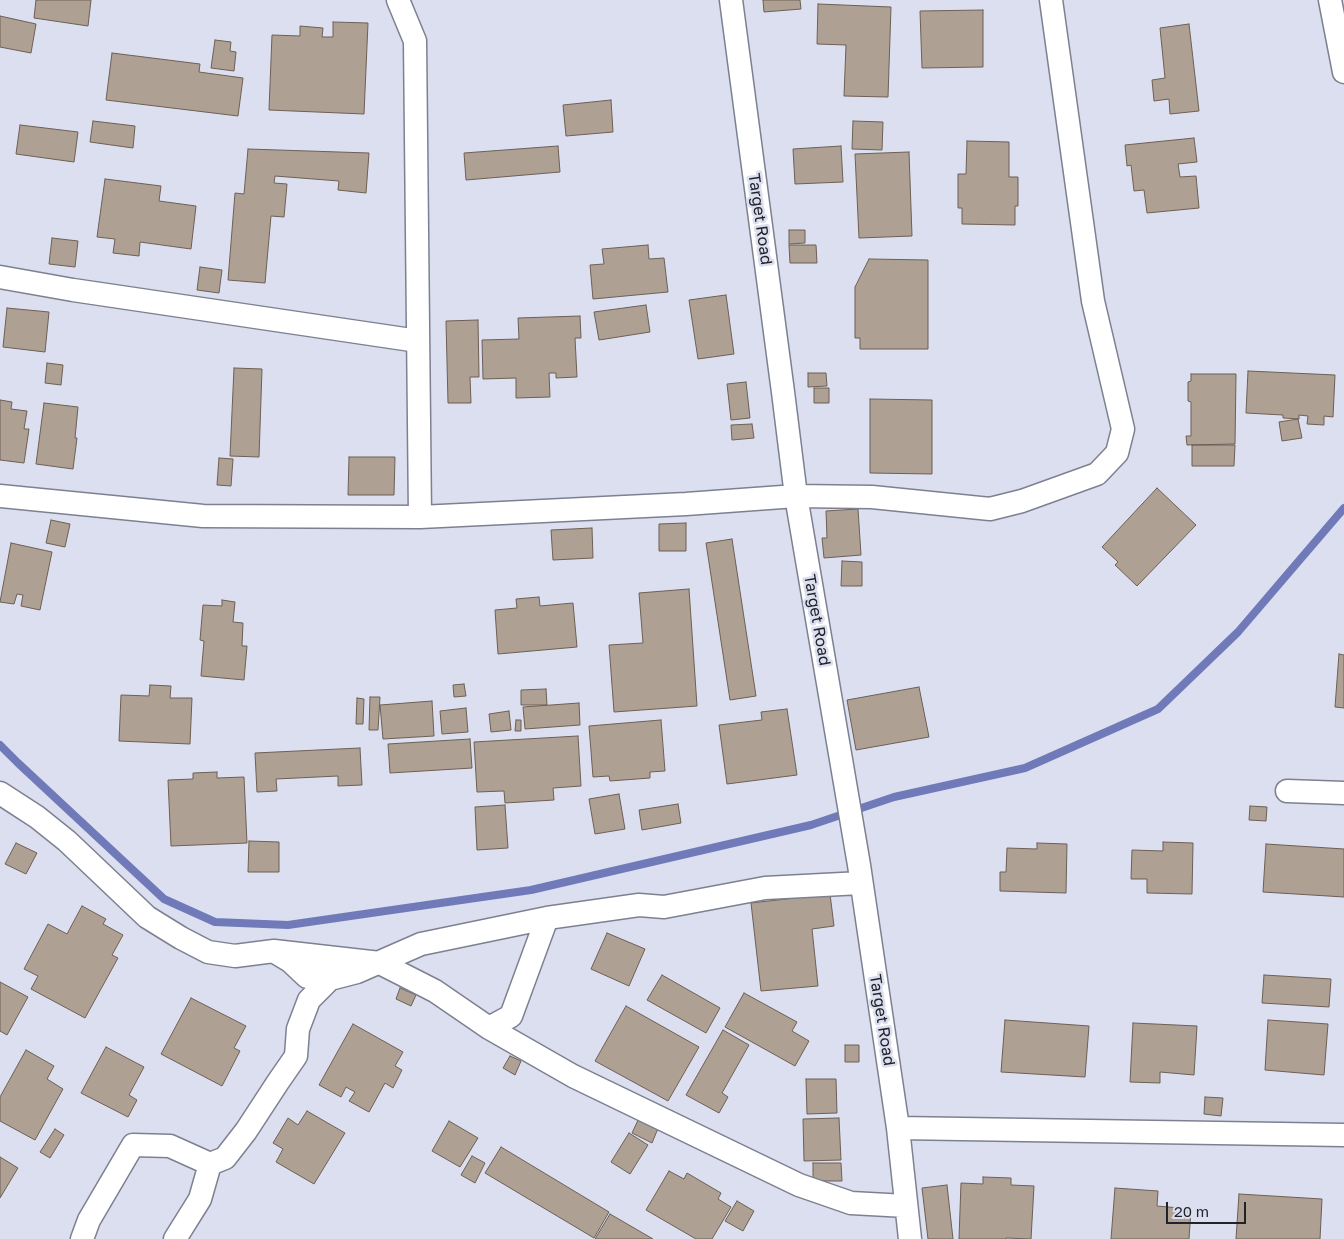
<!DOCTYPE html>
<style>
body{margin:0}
#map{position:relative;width:1344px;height:1239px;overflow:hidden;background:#dbdff0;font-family:"Golos Text",sans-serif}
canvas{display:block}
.scale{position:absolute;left:1166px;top:1202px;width:80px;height:22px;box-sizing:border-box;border:2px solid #222329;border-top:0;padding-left:6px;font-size:15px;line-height:18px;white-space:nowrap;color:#222329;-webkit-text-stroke:4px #dbdff0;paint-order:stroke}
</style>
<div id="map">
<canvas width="1344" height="1239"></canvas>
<div class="scale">20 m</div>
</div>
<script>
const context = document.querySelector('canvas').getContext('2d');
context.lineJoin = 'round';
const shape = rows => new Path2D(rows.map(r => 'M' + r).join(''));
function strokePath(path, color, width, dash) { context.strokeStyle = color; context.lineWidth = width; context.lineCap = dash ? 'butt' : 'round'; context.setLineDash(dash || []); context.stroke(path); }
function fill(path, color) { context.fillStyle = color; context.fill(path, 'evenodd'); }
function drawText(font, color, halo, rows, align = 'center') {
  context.font = font + ' "Golos Text",sans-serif'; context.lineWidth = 5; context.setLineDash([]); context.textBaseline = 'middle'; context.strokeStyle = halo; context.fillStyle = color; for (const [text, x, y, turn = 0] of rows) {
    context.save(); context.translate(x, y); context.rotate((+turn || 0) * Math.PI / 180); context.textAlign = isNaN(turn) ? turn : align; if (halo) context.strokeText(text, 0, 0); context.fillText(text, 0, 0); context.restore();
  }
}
const stream = shape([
 [0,745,18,763,164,899,215,922,288,925,531,890,811,825,894,797,1025,768,1158,709,1238,632,1344,508]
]);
const building = shape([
 [36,0,91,0,88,26,34,18,36,0],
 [763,0,800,0,801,9,764,12,763,0],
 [818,4,891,7,888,97,844,96,846,45,817,44,818,4],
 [983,10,983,67,922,68,920,11,983,10],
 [0,16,36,24,31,53,0,47,0,16],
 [333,22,368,23,364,114,269,110,272,35,300,36,300,26,323,28,322,37,333,37,333,22],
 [1189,24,1199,111,1170,114,1169,99,1154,101,1152,80,1165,78,1160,28,1189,24],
 [215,40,231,42,230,51,236,52,234,71,211,68,215,40],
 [112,53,200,64,199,72,243,78,238,116,106,100,112,53],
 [611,100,613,132,566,136,563,105,611,100],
 [93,121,135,126,133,148,90,142,93,121],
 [853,121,883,122,882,150,852,149,853,121],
 [20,125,78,132,74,162,16,154,20,125],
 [1194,138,1197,162,1178,164,1180,177,1196,176,1199,208,1147,213,1144,190,1134,191,1131,165,1127,166,1125,145,1194,138],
 [967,141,1009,142,1009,177,1018,177,1018,206,1015,206,1015,225,962,224,962,208,958,208,958,174,966,174,967,141],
 [558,146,560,172,466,180,464,153,558,146],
 [841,146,843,182,795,184,793,149,841,146],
 [248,149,369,153,366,193,338,190,339,181,275,176,274,183,287,184,284,217,271,216,265,283,228,280,235,193,244,194,248,149],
 [909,152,912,236,859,238,855,154,909,152],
 [105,179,161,186,159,201,196,206,191,249,140,242,139,256,113,253,115,239,97,237,105,179],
 [789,230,805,230,805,243,789,244,789,230],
 [52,238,78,241,75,267,49,264,52,238],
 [648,245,649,259,664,258,668,292,593,299,590,265,604,264,602,249,648,245],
 [789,245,816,245,817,263,790,263,789,245],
 [869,259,928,260,928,349,860,349,860,338,855,338,855,287,869,259],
 [200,267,222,270,219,293,197,290,200,267],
 [726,295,734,354,698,359,689,300,726,295],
 [646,305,650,332,599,340,594,312,646,305],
 [7,308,49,312,45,352,3,347,7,308],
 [580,316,581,338,575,338,577,377,556,378,556,373,549,373,550,397,516,398,516,378,483,379,482,340,519,339,518,318,580,316],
 [478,320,479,377,470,377,471,403,448,403,446,321,478,320],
 [47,363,63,365,61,385,45,383,47,363],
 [234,368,262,369,259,457,230,456,234,368],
 [1248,371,1335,375,1333,417,1324,416,1324,425,1307,424,1308,416,1299,415,1299,419,1283,418,1283,415,1246,413,1248,371],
 [808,373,826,373,827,386,808,387,808,373],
 [1191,374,1236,374,1235,444,1187,445,1186,436,1191,436,1191,402,1188,401,1188,382,1191,381,1191,374],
 [746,382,750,418,731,420,727,384,746,382],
 [814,388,829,388,829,403,814,403,814,388],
 [870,399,932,400,932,474,870,473,870,399],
 [0,400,12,402,11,409,27,411,24,429,29,429,24,463,0,460,0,400],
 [44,403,78,407,75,438,77,438,73,469,36,464,44,403],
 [1298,419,1302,438,1282,441,1279,422,1298,419],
 [752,424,754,438,732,440,731,425,752,424],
 [1192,445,1235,445,1234,466,1192,466,1192,445],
 [349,457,395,457,394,495,348,495,349,457],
 [219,458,233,459,231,486,217,485,219,458],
 [1157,488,1196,525,1137,586,1115,565,1118,562,1102,547,1157,488],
 [858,509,861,555,824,558,822,538,827,538,826,511,858,509],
 [51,520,70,524,65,547,46,543,51,520],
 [686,523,686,551,659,551,659,524,686,523],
 [592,528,593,558,553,560,551,530,592,528],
 [732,539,756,696,730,700,706,543,732,539],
 [11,543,52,552,40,610,21,606,23,595,17,594,14,604,0,602,11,543],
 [842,561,862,562,862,586,841,586,842,561],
 [689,589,697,706,614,712,609,645,643,643,639,593,689,589],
 [539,597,540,606,573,603,577,647,498,654,495,610,517,608,516,599,539,597],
 [222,600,235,602,233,622,243,623,242,646,247,646,244,680,201,676,204,641,200,640,203,605,222,606,222,600],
 [1339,654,1344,655,1344,708,1335,707,1339,654],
 [464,684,466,696,454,697,453,685,464,684],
 [150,685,171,686,170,698,192,698,190,744,119,741,121,695,149,696,150,685],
 [919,687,929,737,856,750,847,700,919,687],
 [546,689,547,705,521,705,521,690,546,689],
 [370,697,380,697,378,730,369,730,370,697],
 [357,698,364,699,363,724,356,724,357,698],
 [432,701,434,736,383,739,380,705,432,701],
 [579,703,580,725,525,729,523,707,579,703],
 [466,708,468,732,442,734,440,711,466,708],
 [787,709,797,775,727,784,719,725,762,720,761,712,787,709],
 [509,711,511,730,491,732,489,714,509,711],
 [516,720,521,720,521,731,515,731,516,720],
 [661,720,665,771,650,772,650,778,610,781,609,776,593,777,589,726,661,720],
 [578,736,581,786,553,788,554,800,505,803,504,791,477,792,474,742,578,736],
 [470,739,472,768,390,773,388,744,470,739],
 [360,748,362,785,338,786,338,776,276,779,277,791,257,792,255,753,360,748],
 [217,772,217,778,244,777,247,843,171,846,168,780,193,779,193,773,217,772],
 [619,794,625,829,595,834,589,799,619,794],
 [678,804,681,823,642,830,639,810,678,804],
 [505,805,508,848,477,850,475,807,505,805],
 [1250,806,1267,807,1266,821,1249,820,1250,806],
 [249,841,279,842,279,872,248,872,249,841],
 [1163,842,1193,843,1192,894,1147,893,1147,879,1131,879,1132,850,1163,851,1163,842],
 [16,843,37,853,26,874,5,864,16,843],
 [1037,843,1067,844,1066,893,1000,891,1000,872,1006,872,1007,848,1037,849,1037,843],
 [1266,844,1344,849,1344,897,1263,892,1266,844],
 [830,894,834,926,812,929,818,986,761,991,751,903,830,894],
 [82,906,106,919,103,924,123,935,112,955,118,958,85,1018,31,989,38,976,24,969,48,924,67,934,82,906],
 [607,933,645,949,629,986,591,969,607,933],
 [662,975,720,1008,706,1033,647,1000,662,975],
 [1264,975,1331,979,1329,1007,1262,1003,1264,975],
 [0,982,28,997,7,1035,0,1031,0,982],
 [400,988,416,995,411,1006,396,999,400,988],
 [744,993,797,1022,792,1031,809,1041,795,1066,725,1027,744,993],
 [191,998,246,1026,234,1048,240,1051,222,1086,161,1054,191,998],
 [626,1006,699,1047,668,1101,595,1061,626,1006],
 [1005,1020,1089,1026,1085,1077,1001,1072,1005,1020],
 [1268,1020,1328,1024,1324,1075,1265,1070,1268,1020],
 [1133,1023,1197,1026,1194,1075,1160,1072,1160,1083,1130,1082,1133,1023],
 [353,1024,403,1052,395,1066,402,1070,393,1088,385,1083,369,1112,349,1101,355,1092,346,1087,341,1097,319,1085,353,1024],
 [723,1030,749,1045,722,1093,728,1097,719,1113,686,1095,723,1030],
 [845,1045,859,1045,859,1062,845,1062,845,1045],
 [106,1047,144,1067,129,1095,137,1100,128,1117,81,1093,106,1047],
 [26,1050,54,1066,47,1079,63,1089,35,1140,0,1121,0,1097,26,1050],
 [510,1056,521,1061,515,1075,503,1068,510,1056],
 [806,1079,836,1079,837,1113,807,1114,806,1079],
 [1205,1097,1223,1098,1221,1116,1204,1114,1205,1097],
 [307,1111,345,1133,314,1184,276,1162,283,1149,273,1143,288,1118,298,1125,307,1111],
 [640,1116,659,1126,652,1143,632,1133,640,1116],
 [839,1118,841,1160,804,1161,803,1119,839,1118],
 [449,1121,478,1138,460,1167,432,1151,449,1121],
 [55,1129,64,1135,50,1158,40,1152,55,1129],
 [629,1133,648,1145,630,1174,611,1162,629,1133],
 [501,1147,609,1212,594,1238,485,1173,501,1147],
 [472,1156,485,1163,475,1183,461,1175,472,1156],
 [0,1157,18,1168,0,1198,0,1157],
 [813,1163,841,1163,842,1181,813,1181,813,1163],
 [669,1171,684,1179,687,1173,721,1193,718,1199,731,1207,712,1239,696,1239,646,1210,669,1171],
 [983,1177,1011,1178,1011,1185,1034,1186,1031,1239,1006,1238,1006,1239,959,1239,961,1183,983,1184,983,1177],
 [947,1185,953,1239,928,1239,922,1188,947,1185],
 [1115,1188,1158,1191,1157,1206,1191,1209,1189,1239,1111,1239,1115,1188],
 [1239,1194,1322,1199,1320,1239,1236,1239,1239,1194],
 [737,1201,754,1211,743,1231,725,1221,737,1201],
 [610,1214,653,1239,595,1239,610,1214]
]);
const minor = shape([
 [398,0,415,41,420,517],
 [731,0,783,392,796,496,859,865,898,1128,910,1239],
 [1330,0,1344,72],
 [0,277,73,290,418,341],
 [0,496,203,516,420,517,686,504,796,496,872,497,990,509,1022,501,1097,474,1117,453,1123,429,1093,301,1051,0],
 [1287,791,1344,793],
 [0,793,37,817,67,841,147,917,181,938,208,952,235,956,274,951,380,963,435,991,489,1028,573,1076,799,1185,851,1203,906,1206],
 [275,952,290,961,307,977,330,979,357,972,421,944,547,918,639,905,664,907,765,888,861,883],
 [489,1028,511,1016,547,918],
 [898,1128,1344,1135],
 [82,1239,89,1220,133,1145,170,1146,210,1164,225,1158,246,1131,278,1082,296,1056,298,1029,309,1000,330,979],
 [175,1239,200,1199,210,1164]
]);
const streetNames = [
 ["Target Road",760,219,82],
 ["Target Road",817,620,80],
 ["Target Road",882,1020,81]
];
strokePath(stream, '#707ab8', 8);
fill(building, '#afa094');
strokePath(building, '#6d5f55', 1);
strokePath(minor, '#7d8090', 25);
strokePath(minor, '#fff', 22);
drawText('16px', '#222329', '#dbdff0', streetNames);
</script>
